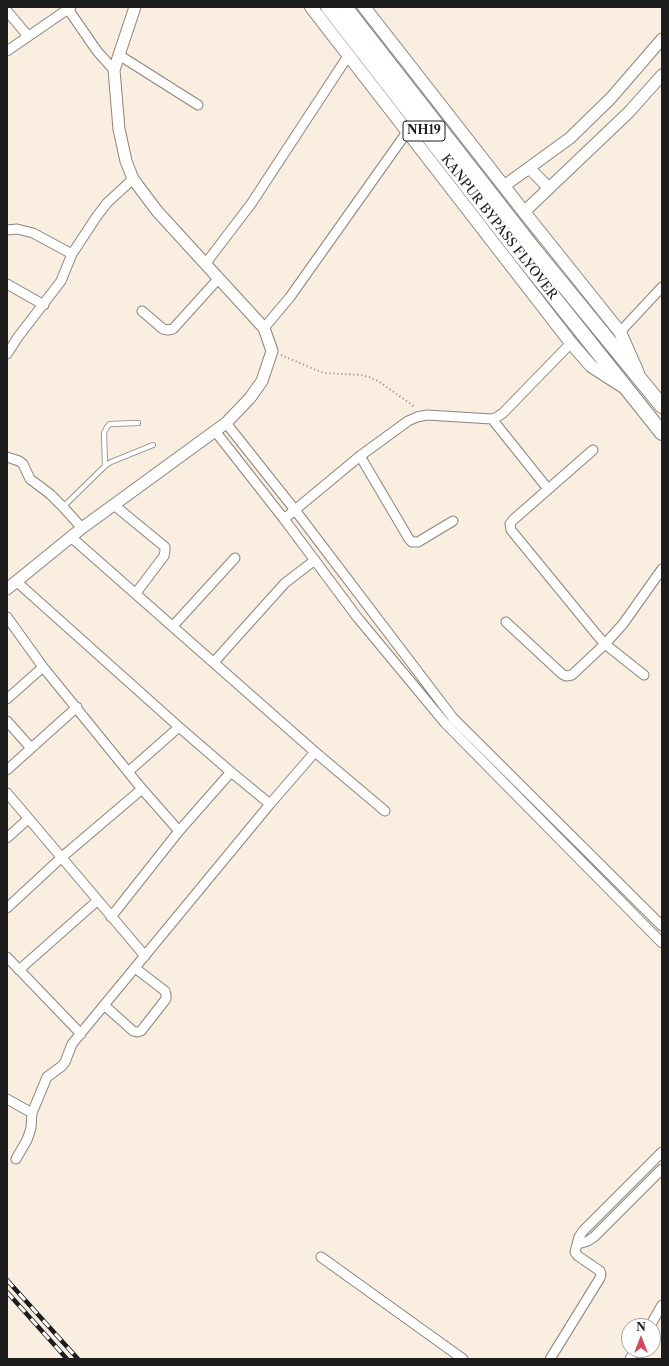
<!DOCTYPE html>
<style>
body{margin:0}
#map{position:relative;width:669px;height:1366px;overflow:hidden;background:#f9eedf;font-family:"Libre Caslon Text",serif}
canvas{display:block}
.frame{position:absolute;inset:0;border:8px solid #1c1c1c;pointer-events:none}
.north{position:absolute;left:621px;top:1318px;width:40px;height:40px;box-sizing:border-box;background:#fff;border:1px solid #a4a4a4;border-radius:50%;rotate:0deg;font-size:11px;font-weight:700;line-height:16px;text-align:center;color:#1c1c1c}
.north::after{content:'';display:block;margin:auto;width:14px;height:18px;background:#d1495b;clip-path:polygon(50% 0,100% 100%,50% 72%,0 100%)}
</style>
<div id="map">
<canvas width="669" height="1366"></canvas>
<div class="frame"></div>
<div class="north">N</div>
</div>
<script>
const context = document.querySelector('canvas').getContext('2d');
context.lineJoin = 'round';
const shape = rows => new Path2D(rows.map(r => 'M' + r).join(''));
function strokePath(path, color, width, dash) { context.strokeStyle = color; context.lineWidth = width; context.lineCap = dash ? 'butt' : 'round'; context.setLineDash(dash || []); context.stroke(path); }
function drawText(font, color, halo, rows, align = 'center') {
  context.font = font + ' "Libre Caslon Text",serif'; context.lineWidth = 3.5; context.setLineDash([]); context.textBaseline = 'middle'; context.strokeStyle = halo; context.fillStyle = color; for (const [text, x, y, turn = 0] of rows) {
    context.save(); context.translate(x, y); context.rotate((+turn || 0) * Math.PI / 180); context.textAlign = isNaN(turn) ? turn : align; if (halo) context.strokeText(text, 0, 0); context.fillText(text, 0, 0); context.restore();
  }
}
const path = shape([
 [281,355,316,370,324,373,361,375,369,377,378,381,415,407]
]);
const service = shape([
 [105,466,104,433,107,427,110,424,138,423],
 [63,507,105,466,111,462,153,445]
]);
const minor = shape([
 [68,9,97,51,114,70],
 [7,11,28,36],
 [7,51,71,7],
 [119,55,198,105],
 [7,230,17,229,33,233,72,254],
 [206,263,251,204,348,56],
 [7,284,44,305],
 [142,311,163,329,168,330,173,329,219,278],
 [264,328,290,297,407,132],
 [620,332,662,287],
 [7,354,18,337,61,281,72,254,97,216,107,203,133,179],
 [492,419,548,489],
 [226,423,295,510,453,718,662,926],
 [215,431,284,519,357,617,445,723,662,943],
 [593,450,513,520,510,524,511,530,597,635,605,644,644,675],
 [360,456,409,539,412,542,418,542,453,521],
 [7,457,19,461,23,464,30,479,50,494,63,507,82,528],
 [114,505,165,547,165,551,164,556,136,593],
 [284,519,360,456,408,421,417,417,427,415,492,419,497,417,503,413,571,343],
 [71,537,315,752,385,811],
 [17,582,179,727,231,772,270,804],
 [7,617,43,667,142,789,179,831],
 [506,622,562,674,566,676,572,675,605,644,623,624,662,569],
 [173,626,235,558],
 [214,662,285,583,315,560],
 [7,699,43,667],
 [7,721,31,748],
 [7,770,77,707],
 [128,772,179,727],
 [7,793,145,956],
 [7,838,28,819],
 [7,908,62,857,142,789],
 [111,917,179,831,231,772],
 [7,957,81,1034],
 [19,970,97,901],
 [104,1005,133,1031,137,1032,141,1031,166,999,166,995,165,991,135,968],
 [7,1099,32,1113],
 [16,1159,27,1140,31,1128,32,1113,47,1077,62,1066,65,1062,72,1044,270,804,315,752],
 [578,1244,588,1241,594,1237,662,1169],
 [321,1257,463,1359],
 [650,1326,662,1305],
 [550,1359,600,1278,601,1274,600,1271,578,1256,575,1252,579,1237,583,1231,662,1152],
 [630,1359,635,1350]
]);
const tertiary = shape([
 [529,168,549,188],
 [504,186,570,138,611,98,662,39],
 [524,212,629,112,662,75],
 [7,589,82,528,226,423,250,398,262,381,272,351,264,328,157,211,133,179,126,161,119,129,114,70,135,7]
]);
const secondary = shape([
 [311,7,571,343,591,366,622,386],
 [364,7,524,212,620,332,638,373]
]);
const trunk = shape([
 [328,7,521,256,662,433],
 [345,7,533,248,662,406]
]);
const rail = shape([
 [7,1280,78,1359],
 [7,1292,67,1359]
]);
const shields = [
 [424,131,42]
];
const shieldNames = [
 ["NH19",424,131]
];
const streetNames = [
 ["KANPUR BYPASS FLYOVER",499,227,52]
];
strokePath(service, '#8a857e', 6);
strokePath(minor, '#8a857e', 11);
strokePath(tertiary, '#8a857e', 13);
strokePath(secondary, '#8a857e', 14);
strokePath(trunk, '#8a857e', 16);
strokePath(path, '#8a857e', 2, [1, 3]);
strokePath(service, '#fff', 4.5);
strokePath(minor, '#fff', 9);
strokePath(tertiary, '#fff', 11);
strokePath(secondary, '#fff', 12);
strokePath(trunk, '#fff', 14);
strokePath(rail, '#1c1c1c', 4.5);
strokePath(rail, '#fff', 3, [9]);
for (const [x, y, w] of shields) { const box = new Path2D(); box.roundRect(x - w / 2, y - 10, w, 20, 3); context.fillStyle = '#fff'; context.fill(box); strokePath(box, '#1c1c1c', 1); }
drawText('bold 12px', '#1c1c1c', null, shieldNames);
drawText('13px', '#1c1c1c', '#fff', streetNames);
</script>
